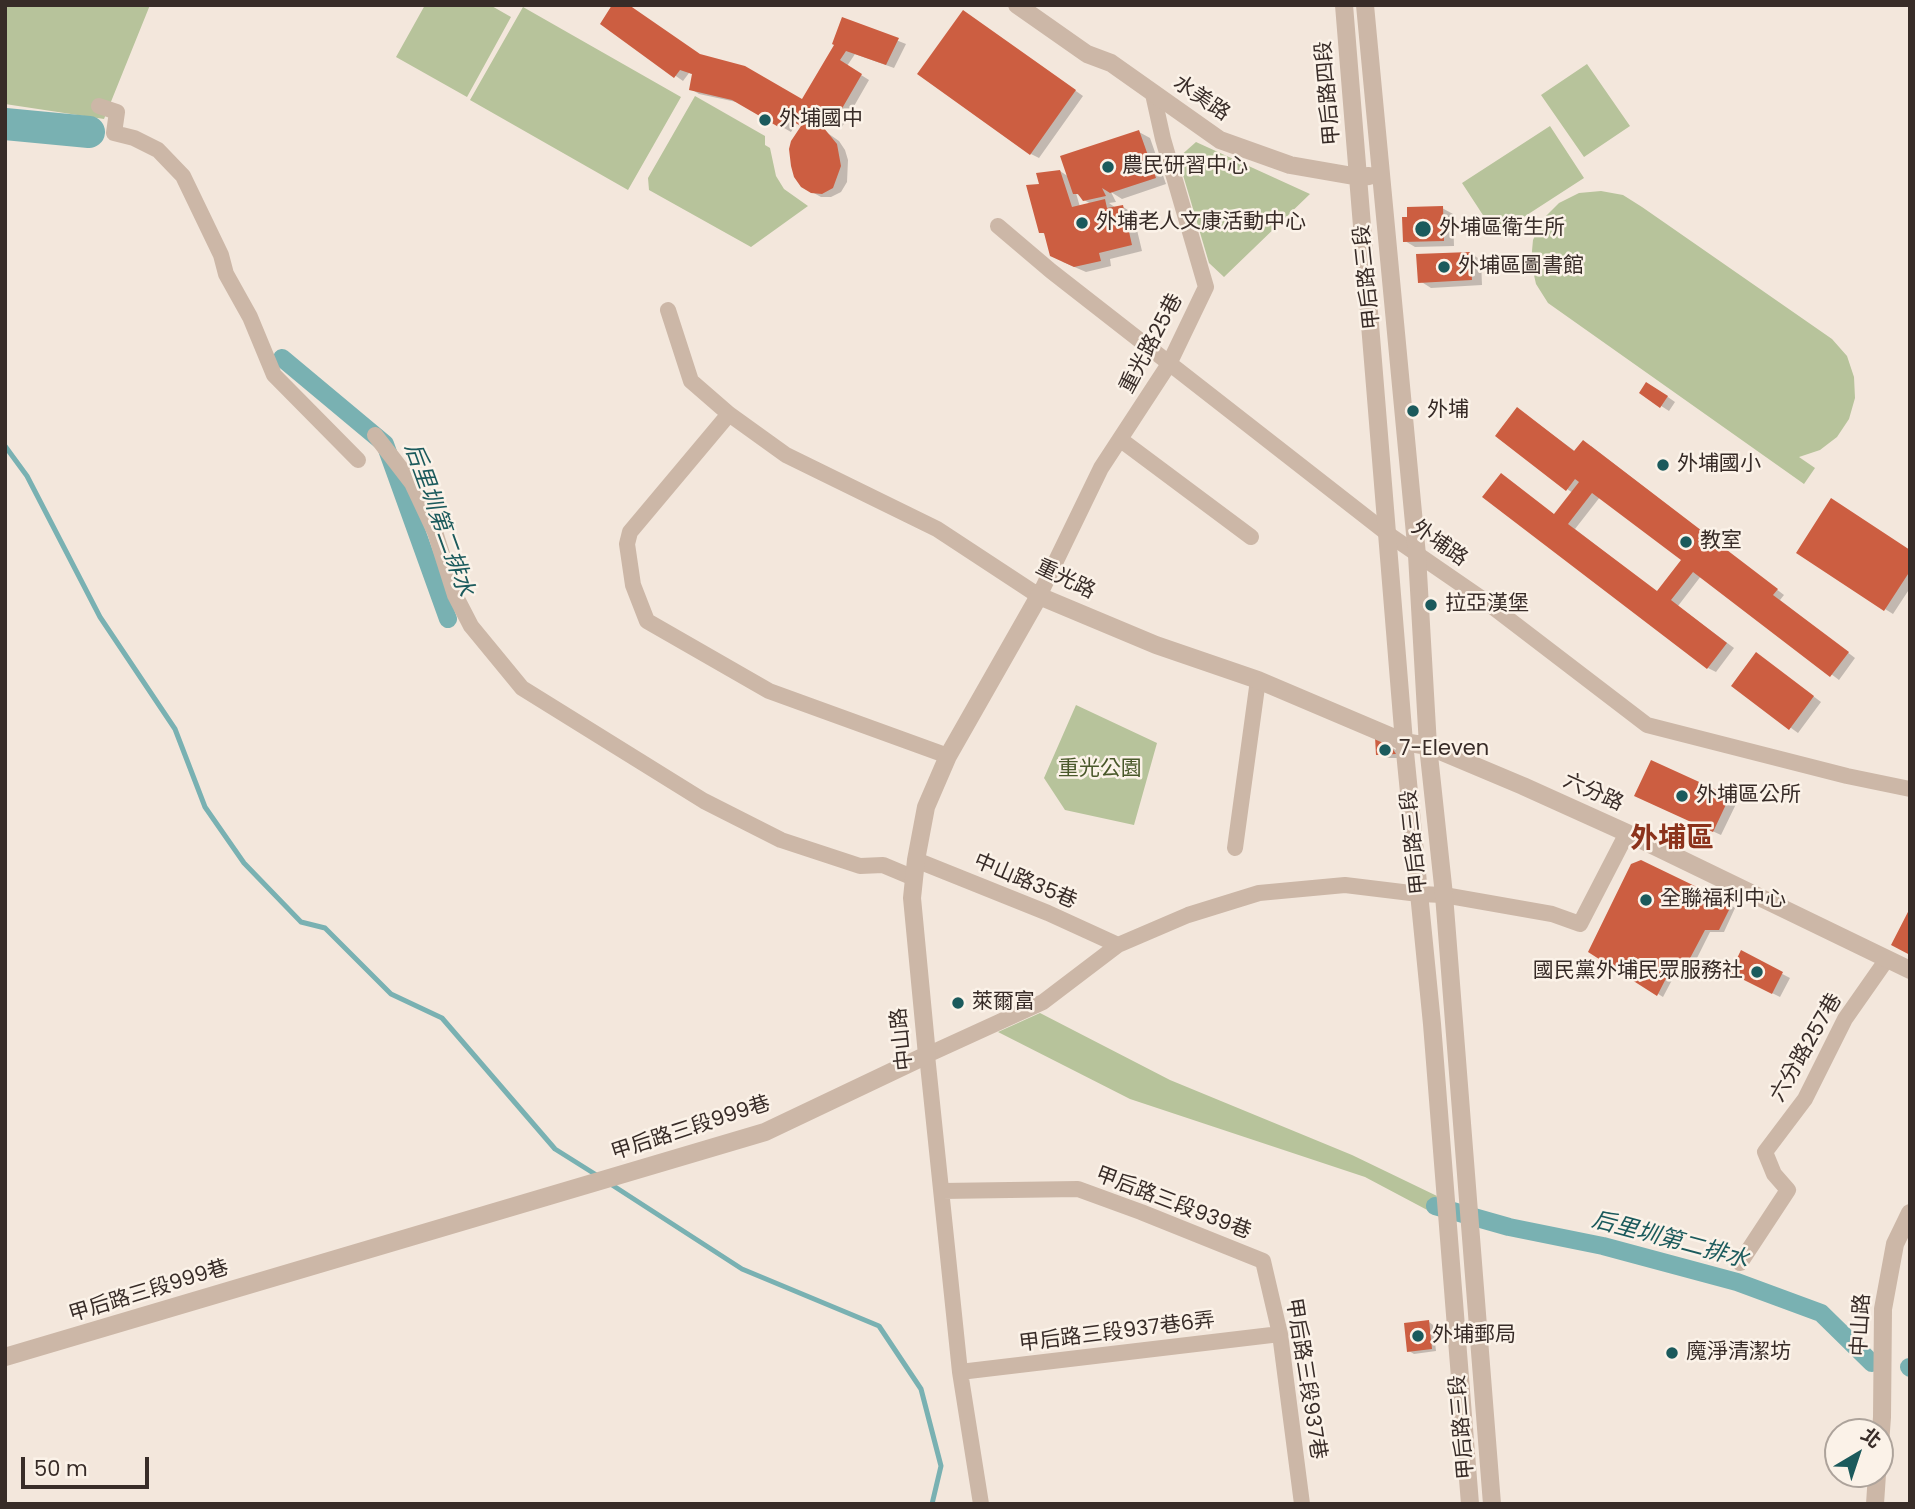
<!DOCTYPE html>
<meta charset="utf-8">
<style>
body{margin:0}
#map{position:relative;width:1915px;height:1509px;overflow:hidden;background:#f3e7dc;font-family:Poppins,"Noto Sans TC",sans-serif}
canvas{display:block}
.frame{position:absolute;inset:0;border:7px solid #382c28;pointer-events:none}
.north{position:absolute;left:1824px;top:1418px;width:70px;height:70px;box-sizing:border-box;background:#fbf2e8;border:2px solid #ada39b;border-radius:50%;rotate:39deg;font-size:19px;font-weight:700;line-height:28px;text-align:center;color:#382c28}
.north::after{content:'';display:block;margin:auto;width:24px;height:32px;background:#1b5a5c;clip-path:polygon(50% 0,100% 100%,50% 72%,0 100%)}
.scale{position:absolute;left:21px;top:1457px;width:128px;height:32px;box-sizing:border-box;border:4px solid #382c28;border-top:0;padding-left:9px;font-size:21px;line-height:24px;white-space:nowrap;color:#382c28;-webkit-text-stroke:5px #fbf2e8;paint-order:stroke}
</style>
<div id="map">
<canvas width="1915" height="1509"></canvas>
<div class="frame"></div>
<div class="north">北</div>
<div class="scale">50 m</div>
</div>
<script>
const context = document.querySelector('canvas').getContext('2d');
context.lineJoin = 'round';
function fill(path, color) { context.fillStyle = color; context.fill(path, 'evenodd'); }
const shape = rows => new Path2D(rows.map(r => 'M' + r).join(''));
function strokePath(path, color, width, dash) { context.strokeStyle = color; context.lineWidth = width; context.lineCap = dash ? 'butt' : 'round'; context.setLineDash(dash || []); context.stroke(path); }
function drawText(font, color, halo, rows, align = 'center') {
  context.font = font + ' Poppins,"Noto Sans TC",sans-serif'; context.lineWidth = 5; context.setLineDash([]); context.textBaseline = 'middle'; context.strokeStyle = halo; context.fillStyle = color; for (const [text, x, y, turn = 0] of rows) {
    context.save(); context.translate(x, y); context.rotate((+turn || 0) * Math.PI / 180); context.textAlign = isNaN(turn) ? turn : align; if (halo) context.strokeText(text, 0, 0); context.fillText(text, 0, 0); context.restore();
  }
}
const green = shape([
 [5,5,150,5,104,119,5,104],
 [425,5,490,5,511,17,467,97,396,57],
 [523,7,681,97,628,190,470,100],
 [1587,64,1630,126,1584,157,1541,95],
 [695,96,765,136,765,145,770,148,776,176,784,189,808,206,751,247,649,190,648,178],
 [1550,126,1584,178,1496,235,1462,183],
 [1196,142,1310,194,1224,277,1209,263,1178,158],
 [1601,191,1623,195,1642,207,1832,339,1847,356,1854,377,1855,398,1849,419,1837,437,1820,450,1799,457,1815,468,1804,484,1548,303,1536,284,1531,262,1533,240,1543,219,1559,203,1579,193],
 [1076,705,1157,743,1134,825,1065,810,1044,778],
 [1040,1013,1170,1080,1352,1155,1437,1196,1431,1212,1365,1177,1130,1099,998,1032]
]);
const shadow = shape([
 [971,17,1083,96,1039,158,1031,154],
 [843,19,906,44,894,68,855,54,847,66,869,80,842,127,821,115,818,120,819,127,839,141,845,150,848,160,847,182,841,192,831,197,821,197,812,192,804,126,797,122,791,132,741,103,699,94,691,89,694,75,689,73,683,81,602,24,701,56,802,102,837,45],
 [1139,132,1150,138,1166,184,1122,199,1111,192,1116,202,1109,203,1116,208,1123,207,1133,213,1142,251,1110,259,1111,266,1086,272,1063,262,1047,235,1041,232,1041,186,1060,171,1069,177],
 [1076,193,1084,200,1091,204,1080,207],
 [1442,208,1453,214,1454,246,1415,247,1405,241],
 [1470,253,1481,260,1482,285,1431,288,1420,281],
 [1655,388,1675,402,1669,411,1641,393],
 [1518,409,1576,452,1591,446,1784,595,1780,600,1855,658,1839,680,1701,576,1678,606,1734,648,1716,672,1708,668,1556,516,1573,493,1567,489],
 [1600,497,1683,560,1658,593,1575,529],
 [1910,551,1910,588,1893,614,1885,609],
 [1764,659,1821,702,1798,733,1733,686],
 [1391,747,1399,752,1402,758,1385,758,1377,754],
 [1729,797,1737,802,1721,835,1644,800],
 [1731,905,1735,908,1724,932,1710,932,1694,964,1681,963,1663,997,1590,951],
 [1742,953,1790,978,1780,997,1740,977],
 [1429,1322,1433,1325,1436,1351,1414,1354,1409,1351]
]);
const stream = shape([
 [5,446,27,476,100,617,175,729,205,807,244,863,301,922,325,928,391,994,442,1018,555,1149,598,1176],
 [609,1183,742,1269,879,1326,921,1389,941,1466,932,1504]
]);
const canal = shape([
 [282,358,385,444,448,619],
 [1435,1206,1509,1227,1603,1246,1737,1282,1821,1313,1872,1363],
 [1909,1367,1910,1368]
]);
const river = shape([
 [5,124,89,132]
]);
const building = shape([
 [612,5,629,5,700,54,745,66,802,99,834,45,832,44,842,17,899,38,886,65,846,51,840,60,862,74,833,124,812,112,810,115,812,124,823,127,837,144,841,166,833,188,822,194,811,193,801,187,794,177,791,166,789,149,791,141,801,126,788,119,782,129,732,100,689,90,692,74,680,70,674,78,600,24],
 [963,10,1076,90,1030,155,917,74],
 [1139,130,1156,178,1110,193,1102,188,1106,196,1083,201,1078,194,1073,194,1060,156],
 [1060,170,1072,207,1105,199,1107,208,1123,205,1132,245,1099,253,1101,261,1074,267,1050,256,1044,233,1039,233,1026,185,1039,184,1036,173],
 [1443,206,1444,241,1403,242,1402,217,1407,217,1407,207],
 [1470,252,1472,280,1418,283,1416,254],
 [1646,382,1668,396,1660,408,1639,393],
 [1517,407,1574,451,1583,440,1778,589,1773,595,1849,652,1830,677,1693,572,1671,600,1727,643,1707,669,1482,497,1501,473,1554,514,1579,482,1575,479,1566,491,1495,436],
 [1592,493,1681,560,1657,591,1568,524],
 [1831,498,1910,550,1910,571,1884,611,1796,553],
 [1756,652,1814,696,1789,730,1731,686],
 [1375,737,1391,746,1396,754,1376,755],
 [1651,760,1730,796,1713,832,1634,796],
 [1641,860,1732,904,1719,930,1705,930,1688,962,1675,961,1657,996,1588,952,1631,864],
 [1910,908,1910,955,1891,945],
 [1741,950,1783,972,1772,994,1730,973],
 [1429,1320,1432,1349,1407,1352,1404,1323]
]);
const minor = shape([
 [99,106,117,112,114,133,134,138,158,150,183,176,221,255,226,274,250,317,274,375,358,460],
 [998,226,1051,271,1388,534,1481,598,1647,725,1847,776,1910,789],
 [668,310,691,381,729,414,786,455,937,529,1039,596,1101,468,1169,364,1206,287,1163,139,1153,94],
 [729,414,630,532,627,544,633,585,647,621,769,691,948,756],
 [375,435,412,483,435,532,455,595,471,626,522,688,704,801,781,840,860,866,883,865,914,878],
 [1121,440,1251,537],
 [1235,848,1258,680],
 [916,860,1048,913,1118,945],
 [942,1191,1078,1189,1141,1212,1263,1261,1280,1334,1302,1504],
 [1740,1263,1788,1190,1774,1174,1765,1152,1805,1099,1845,1019,1887,959],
 [960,1372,1280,1334],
 [981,1504,960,1372,927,1055,1043,1002,1118,945,1188,915,1259,893,1345,885,1419,894,1444,895,1552,914,1580,924,1627,833]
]);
const tertiary = shape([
 [1017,5,1087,54,1111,63,1220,140,1290,165,1359,177,1369,176],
 [1344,5,1404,742,1432,1024,1470,1504],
 [1365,5,1417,555,1428,746,1444,895,1492,1504],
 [5,1357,765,1132,927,1055,912,898,916,860,926,807,948,756,1039,596,1156,645,1258,680,1404,742,1428,746,1523,786,1627,833,1910,970],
 [1880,1444,1882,1417,1883,1309,1895,1244,1910,1213],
 [1875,1504,1877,1474]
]);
const markers = [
 [765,120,7,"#1b5a5c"],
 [1108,167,7,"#1b5a5c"],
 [1082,223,7,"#1b5a5c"],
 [1423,229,9,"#1b5a5c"],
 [1444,267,7,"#1b5a5c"],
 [1413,411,7,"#1b5a5c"],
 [1663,465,7,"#1b5a5c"],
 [1686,542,7,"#1b5a5c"],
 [1431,605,7,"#1b5a5c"],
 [1385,750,7,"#1b5a5c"],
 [1682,796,7,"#1b5a5c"],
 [1646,900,7,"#1b5a5c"],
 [1757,972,7,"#1b5a5c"],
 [958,1003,7,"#1b5a5c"],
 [1418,1336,7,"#1b5a5c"],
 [1672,1353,7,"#1b5a5c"]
];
const streetNames = [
 ["甲后路四段",1329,93,-95],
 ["水美路",1201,99,34],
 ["甲后路三段",1368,277,-96],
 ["重光路25巷",1152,344,-62],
 ["外埔路",1439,544,35],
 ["重光路",1065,580,26],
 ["六分路",1593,793,24],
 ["甲后路三段",1415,842,-96],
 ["中山路35巷",1025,882,23],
 ["中山路",903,1039,-96],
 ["六分路257巷",1807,1048,-60],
 ["甲后路三段999巷",691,1129,-18],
 ["甲后路三段939巷",1173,1204,21],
 ["甲后路三段999巷",149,1292,-17],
 ["中山路",1862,1325,-87],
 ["甲后路三段937巷6弄",1117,1333,-7],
 ["甲后路三段937巷",1305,1379,81],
 ["甲后路三段",1463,1427,-95]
];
const poiNames = [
 ["外埔國中",779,120],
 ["農民研習中心",1122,167],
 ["外埔老人文康活動中心",1096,223],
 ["外埔區衛生所",1439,229],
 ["外埔區圖書館",1458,267],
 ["外埔",1427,411],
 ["外埔國小",1677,465],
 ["教室",1700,542],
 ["拉亞漢堡",1445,605],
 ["7-Eleven",1399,750],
 ["外埔區公所",1696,796],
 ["全聯福利中心",1660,900],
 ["國民黨外埔民眾服務社",1743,972,"right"],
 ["萊爾富",972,1003],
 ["外埔郵局",1432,1336],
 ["魔淨清潔坊",1686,1353]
];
const parkNames = [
 ["重光公園",1100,770]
];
const waterNames = [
 ["后里圳第二排水",438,520,70],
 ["后里圳第二排水",1670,1241,15]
];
const districtNames = [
 ["外埔區",1672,840]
];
fill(green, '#b7c39b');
fill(shadow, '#0003');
strokePath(stream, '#79b1b2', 5);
strokePath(canal, '#79b1b2', 18);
strokePath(river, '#79b1b2', 32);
fill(building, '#cc5e41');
strokePath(minor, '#ccb7a7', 16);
strokePath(tertiary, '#ccb7a7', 18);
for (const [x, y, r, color] of markers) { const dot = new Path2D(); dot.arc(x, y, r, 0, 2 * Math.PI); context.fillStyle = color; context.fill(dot); strokePath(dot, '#fbf2e8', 2.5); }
drawText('21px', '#382c28', '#fbf2e8', streetNames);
drawText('21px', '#382c28', '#fbf2e8', poiNames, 'left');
drawText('21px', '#49582a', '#fbf2e8', parkNames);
drawText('italic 23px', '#1b5a5c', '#fbf2e8', waterNames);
drawText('bold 28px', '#8c331c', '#fbf2e8', districtNames);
</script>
